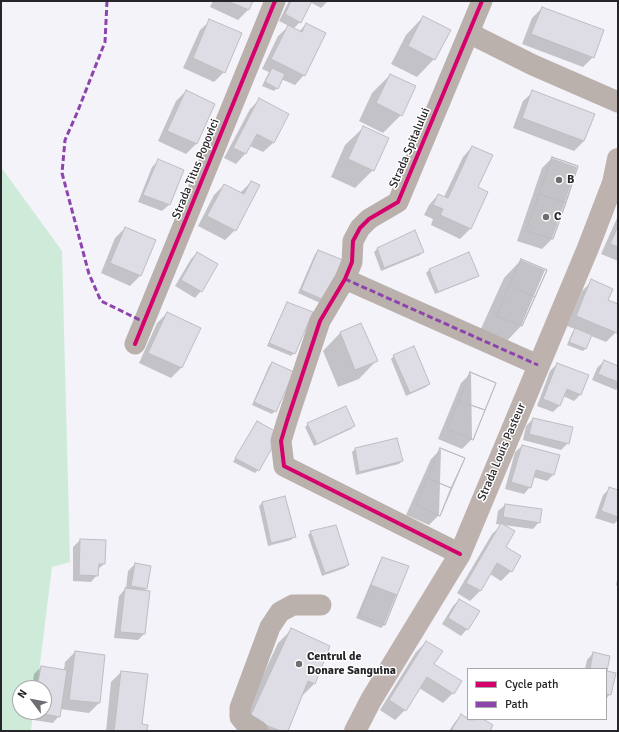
<!DOCTYPE html>
<style>
body{margin:0}
#map{position:relative;width:619px;height:732px;overflow:hidden;background:#f4f3f9;font-family:Signika,sans-serif}
canvas{display:block}
.frame{position:absolute;inset:0;border:2px solid #26262a;pointer-events:none}
.legend{position:absolute;left:467px;top:668px;width:140px;height:52px;box-sizing:border-box;background:#fff;border:1px solid #a8a8aa;margin:0;padding:5px 7px;list-style:none;font-size:12px;color:#26262a}
.legend li{display:flex;align-items:center;gap:8px;height:20px}
.legend b{width:20px;border:1px solid #a8a8aa}
.north{position:absolute;left:12px;top:680px;width:40px;height:40px;box-sizing:border-box;background:#fff;border:1px solid #a8a8aa;border-radius:50%;rotate:302deg;font-size:11px;font-weight:700;line-height:16px;text-align:center;color:#26262a}
.north::after{content:'';display:block;margin:auto;width:14px;height:18px;background:#6e6e72;clip-path:polygon(50% 0,100% 100%,50% 72%,0 100%)}
</style>
<div id="map">
<canvas width="619" height="732"></canvas>
<div class="frame"></div>
<ul class="legend">
<li><b style="height:5px;background:#d6006c"></b>Cycle path</li>
<li><b style="height:5px;background:#8e44ad"></b>Path</li>
</ul>
<div class="north">N</div>
</div>
<script>
const context = document.querySelector('canvas').getContext('2d');
context.lineJoin = 'round';
function fill(path, color) { context.fillStyle = color; context.fill(path, 'evenodd'); }
const shape = rows => new Path2D(rows.map(r => 'M' + r).join(''));
function strokePath(path, color, width, dash) { context.strokeStyle = color; context.lineWidth = width; context.lineCap = dash ? 'butt' : 'round'; context.setLineDash(dash || []); context.stroke(path); }
function drawText(font, color, halo, rows, align = 'center') {
  context.font = font + ' Signika,sans-serif'; context.lineWidth = 3; context.setLineDash([]); context.textBaseline = 'middle'; context.strokeStyle = halo; context.fillStyle = color; for (const [text, x, y, turn = 0] of rows) {
    context.save(); context.translate(x, y); context.rotate((+turn || 0) * Math.PI / 180); context.textAlign = isNaN(turn) ? turn : align; if (halo) context.strokeText(text, 0, 0); context.fillText(text, 0, 0); context.restore();
  }
}
const green = shape([
 [1,167,62,251,70,562,52,567,37,688,20,688,20,712,33,712,31,731,1,731]
]);
const shadow = shape([
 [213,1,252,1,248,10,238,20,210,7],
 [289,1,328,1,321,8,310,2,300,22,293,29,299,32,306,24,304,75,295,85,281,79,277,88,274,91,262,86,269,72,262,69,278,36,289,26,279,21],
 [542,8,593,57,583,67,522,44,532,18],
 [423,17,434,59,417,77,391,64,406,35],
 [210,21,224,72,214,82,183,68,200,30],
 [390,75,401,115,383,133,359,121,372,93],
 [186,91,214,104,196,144,186,154,158,141,176,101],
 [533,92,584,141,574,151,513,128,523,101],
 [260,99,288,114,273,143,263,152,250,146,245,154,236,164,224,158,250,109],
 [363,128,373,170,355,188,331,177,345,145],
 [472,147,476,188,487,193,470,229,460,239,431,225,433,219,424,215,429,205,438,195,444,197,463,157],
 [552,158,577,167,552,239,542,249,517,241,542,168],
 [158,161,183,170,169,205,162,211,138,202,152,167],
 [251,182,235,230,225,240,198,226,214,195,224,185,240,193],
 [618,216,618,261,601,254],
 [125,228,140,276,130,286,101,273,115,238],
 [414,232,423,252,420,255,381,271,374,252,377,249],
 [318,251,341,260,320,303,298,293,315,254],
 [197,253,201,291,195,298,175,286,191,259],
 [469,254,478,275,475,278,435,294,426,273,429,270],
 [521,260,545,270,521,326,504,344,479,333,504,278],
 [592,281,607,300,618,305,618,328,616,332,606,342,591,336,586,348,583,351,567,345,572,333,575,329,567,326,582,291],
 [288,303,294,353,291,356,267,346,285,306],
 [167,313,200,328,181,368,171,378,139,363,157,323],
 [340,333,376,361,359,379,338,387,323,351],
 [394,356,429,384,426,387,406,396,391,359],
 [604,361,618,367,618,388,616,390,592,380,597,368],
 [272,363,275,411,272,414,252,405,269,366],
 [557,364,581,394,574,401,563,396,560,405,553,412,537,406,550,371],
 [471,373,472,439,462,449,438,439,461,383],
 [533,419,568,443,561,450,523,440,526,426],
 [257,422,258,470,255,473,233,462,254,426],
 [308,424,354,426,351,429,314,446,305,427],
 [522,446,553,475,547,481,533,477,530,487,524,494,505,489,515,452],
 [355,449,402,461,399,464,356,475,352,452],
 [441,449,439,515,429,525,406,515,431,459],
 [610,488,618,491,618,520,614,524,595,518,603,495],
 [262,503,294,537,291,540,268,546,259,506],
 [505,505,539,522,533,529,496,524,498,511],
 [502,525,505,547,511,571,501,581,490,574,480,591,470,601,457,593,492,534],
 [311,532,348,565,345,568,322,576,308,535],
 [80,540,104,564,97,570,97,575,91,582,73,581,73,547],
 [383,558,408,566,384,625,381,628,356,618,380,561],
 [135,564,146,588,144,591,144,634,138,640,114,638,119,596,126,588,128,571],
 [618,575,618,586,616,585],
 [459,600,467,629,461,636,442,624,453,606],
 [291,630,329,647,314,684,301,697,287,731,237,731,278,643],
 [426,642,433,665,453,693,443,703,419,688,405,710,395,720,380,710,416,652],
 [75,652,99,703,89,713,60,709,59,716,53,723,27,719,28,712,44,712,44,688,32,688,34,674,41,667,64,670,65,662],
 [593,653,609,656,606,669,585,669,587,660],
 [121,672,141,725,146,731,106,731,111,682],
 [606,672,610,694,606,699],
 [461,716,468,720,469,719,482,719,492,726,488,731,449,731,455,722]
]);
const building = shape([
 [227,1,253,1,249,10,227,1],
 [291,1,312,1,301,23,285,14,291,1],
 [542,7,604,30,594,58,531,34,542,7],
 [423,16,451,30,435,60,408,46,423,16],
 [209,19,242,33,225,73,193,58,209,19],
 [306,23,326,33,305,76,271,59,288,25,302,32,306,23],
 [272,68,285,74,278,89,265,82,272,68],
 [390,74,416,86,402,116,376,103,390,74],
 [186,90,215,104,197,144,167,131,186,90],
 [532,90,595,114,584,141,522,118,532,90],
 [259,98,289,114,274,143,257,134,246,154,233,148,259,98],
 [363,126,389,138,374,171,348,159,363,126],
 [472,146,493,155,478,187,488,192,471,229,440,215,443,209,433,205,438,194,448,198,472,146],
 [552,157,578,166,553,239,526,231,552,157],
 [552,157,578,166,566,203,539,194,552,157],
 [158,159,184,170,170,205,143,195,158,159],
 [251,181,260,185,236,231,207,216,224,184,244,194,251,181],
 [539,194,566,203,553,239,526,231,539,194],
 [618,226,618,247,610,244,618,226],
 [125,227,156,240,141,276,110,263,125,227],
 [415,230,424,252,384,268,377,248,415,230],
 [318,250,343,260,324,300,301,290,318,250],
 [197,252,218,264,202,292,181,280,197,252],
 [469,252,479,276,438,292,429,269,469,252],
 [521,259,547,270,522,326,496,316,521,259],
 [521,259,547,270,535,297,509,286,521,259],
 [591,279,613,289,608,300,618,304,618,330,617,333,576,316,591,279],
 [509,286,535,297,522,326,496,316,509,286],
 [287,302,313,312,295,354,269,343,287,302],
 [167,312,201,328,182,368,148,353,167,312],
 [361,323,378,361,355,370,340,332,361,323],
 [575,328,592,335,586,349,569,342,575,328],
 [414,346,430,384,410,393,393,355,414,346],
 [604,360,618,366,618,382,598,374,604,360],
 [272,362,294,372,276,412,254,402,272,362],
 [557,363,589,375,581,395,567,389,560,406,543,399,557,363],
 [470,372,496,383,473,440,447,429,470,372],
 [470,372,496,383,485,410,459,401,470,372],
 [459,401,485,410,473,440,447,429,459,401],
 [346,406,355,426,317,444,307,423,346,406],
 [533,418,573,427,569,444,529,434,533,418],
 [257,421,280,434,259,471,235,458,257,421],
 [397,438,403,461,359,472,355,448,397,438],
 [522,445,560,455,554,475,536,470,531,488,511,482,522,445],
 [440,448,465,458,440,516,416,505,440,448],
 [440,448,465,458,451,488,427,478,440,448],
 [427,478,451,488,440,516,416,505,427,478],
 [609,487,618,490,618,517,601,511,609,487],
 [285,496,296,537,271,543,262,502,285,496],
 [505,504,542,509,540,523,503,517,505,504],
 [501,523,515,531,506,547,521,556,512,572,497,563,481,591,466,583,501,523],
 [336,525,349,565,325,573,310,531,336,525],
 [80,539,106,540,105,564,99,564,98,576,79,575,80,539],
 [382,557,409,566,385,625,359,615,382,557],
 [135,563,151,566,147,589,131,586,135,563],
 [371,585,397,595,385,625,359,615,371,585],
 [125,588,150,591,145,634,120,632,125,588],
 [459,599,480,611,468,630,448,618,459,599],
 [291,628,330,646,315,684,308,681,288,731,281,731,249,719,291,628],
 [426,641,443,651,434,664,462,681,454,694,427,677,406,711,389,700,426,641],
 [75,651,105,655,100,703,69,700,75,651],
 [593,652,610,656,607,671,616,673,611,695,606,694,606,669,590,669,593,652],
 [41,666,67,670,60,717,33,712,44,712,44,688,37,688,41,666],
 [121,671,148,674,142,724,148,725,147,731,114,731,121,671],
 [461,714,470,720,483,719,493,725,490,731,455,731,452,729,461,714]
]);
const minor = shape([
 [469,33,533,65,618,102],
 [345,279,538,365],
 [135,344,275,1],
 [460,554,284,466,281,441,287,421,320,321,345,279,352,262,353,241,360,228,369,219,398,202,482,1],
 [258,731,245,723,240,717,240,708,270,627,280,612,293,605,321,605]
]);
const major = shape([
 [355,731,371,700,460,554,588,248,613,183,618,159]
]);
const quiet = shape([
 [107,1,105,42,77,113,65,140,62,173,89,274,101,301,144,322],
 [345,279,538,365]
]);
const cycleway = shape([
 [135,344,275,1],
 [460,554,284,466,281,441,287,421,320,321,345,279,352,262,353,241,360,228,369,219,398,202,482,1]
]);
const markers = [
 [559,180,4,"#6e6e72"],
 [546,217,4,"#6e6e72"],
 [299,664,4,"#6e6e72"]
];
const streetNames = [
 ["Strada Spitalului",410,148,-67],
 ["Strada Titus Popovici",196,169,-68],
 ["Strada Louis Pasteur",502,452,-67]
];
const poiNames = [
 ["B",567,180],
 ["C",554,217],
 ["Centrul de",307,657],
 ["Donare Sanguina",307,671]
];
fill(green, '#ceebda');
fill(shadow, '#0003');
fill(building, '#dedce5');
strokePath(building, '#bdbdc1', 1);
strokePath(minor, '#bab0ac', 21);
strokePath(major, '#bdb2ae', 22);
strokePath(quiet, '#8e44ad', 3, [6, 3]);
strokePath(cycleway, '#d6006c', 4);
for (const [x, y, r, color] of markers) { const dot = new Path2D(); dot.arc(x, y, r, 0, 2 * Math.PI); context.fillStyle = color; context.fill(dot); strokePath(dot, '#fff', 1.5); }
drawText('12px', '#26262a', '#fff', streetNames);
drawText('bold 12px', '#26262a', '#fff', poiNames, 'left');
</script>
